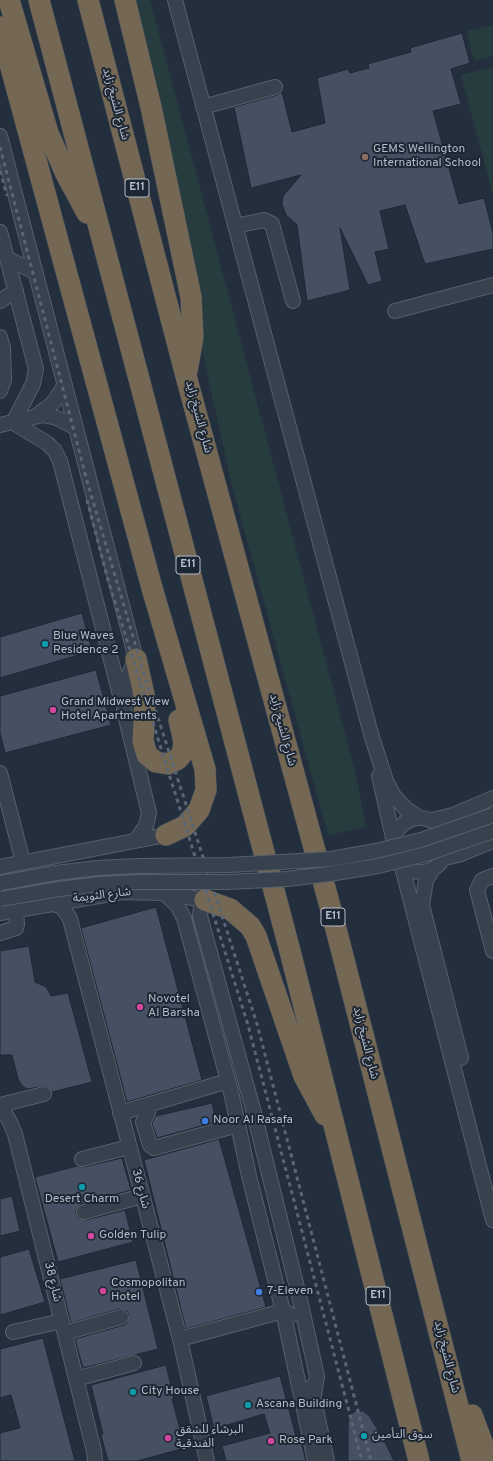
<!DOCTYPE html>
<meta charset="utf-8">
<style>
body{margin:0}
canvas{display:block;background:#242f3e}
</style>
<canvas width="493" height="1461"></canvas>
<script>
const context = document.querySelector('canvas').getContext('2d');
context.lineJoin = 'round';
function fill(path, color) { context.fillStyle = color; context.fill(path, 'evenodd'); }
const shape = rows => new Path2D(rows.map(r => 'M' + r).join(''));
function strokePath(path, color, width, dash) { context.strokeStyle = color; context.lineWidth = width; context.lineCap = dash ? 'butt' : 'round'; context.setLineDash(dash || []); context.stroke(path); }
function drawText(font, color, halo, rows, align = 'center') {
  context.font = font + ' Overpass,"Noto Sans Arabic",sans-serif'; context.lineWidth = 4; context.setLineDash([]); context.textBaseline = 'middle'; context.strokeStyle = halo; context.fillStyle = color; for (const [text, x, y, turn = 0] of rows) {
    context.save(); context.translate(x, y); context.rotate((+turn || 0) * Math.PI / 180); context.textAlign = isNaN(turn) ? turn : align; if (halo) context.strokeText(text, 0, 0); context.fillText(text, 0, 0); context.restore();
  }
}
const green = shape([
 [132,0,150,0,356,775,366,827,328,835,231,482,202,349],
 [493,25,493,56,474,61,467,31],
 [493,67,493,195,461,75]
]);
const building = shape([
 [462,33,470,63,451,69,461,104,433,111,459,204,484,198,493,233,493,249,425,264,405,205,380,211,389,249,375,252,382,281,368,285,340,228,350,290,307,301,297,225,286,215,282,204,283,196,301,175,251,188,234,107,277,95,282,92,292,132,325,123,317,78,348,69,350,73,369,68,368,64,411,52,410,48,462,33],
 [82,613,92,651,0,678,0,637,82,613],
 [96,670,111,725,5,753,0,733,0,696,96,670],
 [156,907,202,1080,127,1102,81,928,156,907],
 [29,946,35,982,46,987,51,996,68,993,92,1082,52,1092,46,1086,27,1089,22,1086,18,1079,12,1055,0,1055,0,951,29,946],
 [212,1103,216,1122,157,1138,152,1123,156,1116,212,1103],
 [219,1139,266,1307,186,1329,144,1160,219,1139],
 [122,1158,131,1190,81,1204,76,1210,76,1214,78,1218,86,1220,125,1210,133,1242,58,1262,35,1177,77,1166,84,1167,122,1158],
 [12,1196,20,1231,0,1236,0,1199,12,1196],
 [29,1249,45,1302,0,1315,0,1257,29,1249],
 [136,1260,158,1349,83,1368,75,1339,124,1325,127,1323,129,1315,127,1311,119,1309,71,1323,60,1279,136,1260],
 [43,1338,75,1461,0,1461,0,1433,20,1428,11,1395,0,1398,0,1349,43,1338],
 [166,1365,174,1399,172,1399,185,1448,137,1461,108,1461,101,1435,103,1434,91,1385,166,1365],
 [280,1376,296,1436,299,1435,306,1461,226,1461,222,1446,270,1433,264,1414,214,1429,206,1396,280,1376],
 [356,1411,363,1411,369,1416,383,1438,394,1461,348,1461,348,1422,351,1414,356,1411]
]);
const minor = shape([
 [175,0,371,734,386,781,394,796,406,809,420,818],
 [203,107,275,87],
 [0,136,136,659,127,678,124,710,149,813,146,826,136,840],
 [235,226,264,220,272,224,293,301],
 [0,232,36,369,33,384,14,421,17,425,47,443,55,451,60,461,121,699],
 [7,258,36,273],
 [0,301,16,291],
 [395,311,493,285],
 [0,337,3,348,4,380,0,391],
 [36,416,53,403,65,385],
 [0,425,43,415,57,418,76,428],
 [0,773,23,862],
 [379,776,394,842],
 '393 845a27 27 0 1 1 54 0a27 27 0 1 1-54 0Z',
 [433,820,453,815,493,798],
 [444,858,458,855,493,841],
 [401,863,493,1220],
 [0,867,166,835],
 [433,869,426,880,422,905,461,1058],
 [493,876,482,880,477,890,493,951],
 [164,893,177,905,184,918,231,1092,249,1176,283,1311,315,1461],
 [52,903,63,908,70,919,180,1339,207,1461],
 [0,913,122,892,163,893,205,900,201,908,200,916,253,1109,300,1300,317,1376,314,1395],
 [0,933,16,928,17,924,16,910],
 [0,1105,10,1122,15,1134,94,1451,95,1461],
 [0,1105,44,1094],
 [120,1113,228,1081],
 [148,1113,143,1122,150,1145,154,1148,238,1125],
 [82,1159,129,1147],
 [84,1212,142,1196],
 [13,1332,62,1321],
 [65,1333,121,1317],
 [180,1339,283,1311,291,1315],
 [76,1379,134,1363],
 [311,1387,327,1461]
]);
const highway = shape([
 [9,0,48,133,66,174,87,213],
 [39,0,290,951,419,1461],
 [88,0,186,376,334,921,472,1461],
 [125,0,151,107,191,297,193,337,187,371],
 [0,27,152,588,205,769,206,790,199,810,185,826,166,835],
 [136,659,145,699,143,741,147,755,156,762,168,764,178,759,182,754,184,742,179,720],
 [205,900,230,909,250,926,256,936,304,1076,325,1115],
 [472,1415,489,1461]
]);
const rail = shape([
 [0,147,87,481,147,684,257,1024,371,1461],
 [0,171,7,196],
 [87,500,108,580,248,1025,362,1461]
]);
const minorBridge = shape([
 [0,883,56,873,98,868,139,866,230,865,331,859,376,851,421,840,493,815],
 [0,899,59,889,100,884,141,882,228,882,287,879,329,874,378,866,426,854,493,831]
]);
const markers = [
 [365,157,4,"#8d6e63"],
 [45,644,4,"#0f9aa8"],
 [53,710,4,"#d1479c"],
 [140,1007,4,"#d1479c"],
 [205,1121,4,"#3f7fe0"],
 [82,1187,4,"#0f9aa8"],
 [91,1236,4,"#d1479c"],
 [103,1291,4,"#d1479c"],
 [259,1292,4,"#3f7fe0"],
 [133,1392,4,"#0f9aa8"],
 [248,1405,4,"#0f9aa8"],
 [364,1436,4,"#0f9aa8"],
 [168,1438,4,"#d1479c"],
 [271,1441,4,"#d1479c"]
];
const shields = [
 [137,188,24],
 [188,565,24],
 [333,917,24],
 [378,1296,24]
];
const shieldNames = [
 ["E11",137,188],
 ["E11",188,565],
 ["E11",333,917],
 ["E11",378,1296]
];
const streetNames = [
 ["شارع الشيخ زايد",115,104,75],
 ["شارع الشيخ زايد",198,417,75],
 ["شارع الشيخ زايد",282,730,75],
 ["شارع الثويمة",102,896,-7],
 ["شارع الشيخ زايد",365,1043,76],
 ["شارع 36",140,1189,75],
 ["شارع 38",52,1282,76],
 ["شارع الشيخ زايد",446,1357,76]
];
const poiNames = [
 ["GEMS Wellington",373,150],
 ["International School",373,164],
 ["Blue Waves",53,637],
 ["Residence 2",53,651],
 ["Grand Midwest View",61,703],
 ["Hotel Apartments",61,717],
 ["Novotel",148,1000],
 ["Al Barsha",148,1014],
 ["Noor Al Rasafa",213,1121],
 ["Desert Charm",82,1200,"center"],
 ["Golden Tulip",99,1236],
 ["Cosmopolitan",111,1284],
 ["Hotel",111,1298],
 ["7-Eleven",267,1292],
 ["City House",141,1392],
 ["Ascana Building",256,1405],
 ["البرشاء للشقق",176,1431],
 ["الفندقية",176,1445],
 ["سوق التأمين",372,1436],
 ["Rose Park",279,1441]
];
fill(green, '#263c3f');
fill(building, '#455162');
strokePath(building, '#1f2835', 1);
strokePath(minor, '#565f6c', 16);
strokePath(highway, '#434c59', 22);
strokePath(minor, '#38414e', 14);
strokePath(highway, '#746855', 21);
strokePath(rail, '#5a6575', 3, [4, 4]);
strokePath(minorBridge, '#565f6c', 16, []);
strokePath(minorBridge, '#38414e', 14);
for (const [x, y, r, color] of markers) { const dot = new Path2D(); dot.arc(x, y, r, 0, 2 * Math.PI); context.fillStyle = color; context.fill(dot); strokePath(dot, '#1d2633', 1.5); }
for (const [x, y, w] of shields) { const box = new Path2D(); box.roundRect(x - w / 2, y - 9, w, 18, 3); context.fillStyle = '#1d2633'; context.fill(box); strokePath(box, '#b4bcc9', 1); }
drawText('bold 11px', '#b4bcc9', null, shieldNames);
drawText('12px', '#b4bcc9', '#1d2633', streetNames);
drawText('12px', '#b4bcc9', '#1d2633', poiNames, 'left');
</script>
